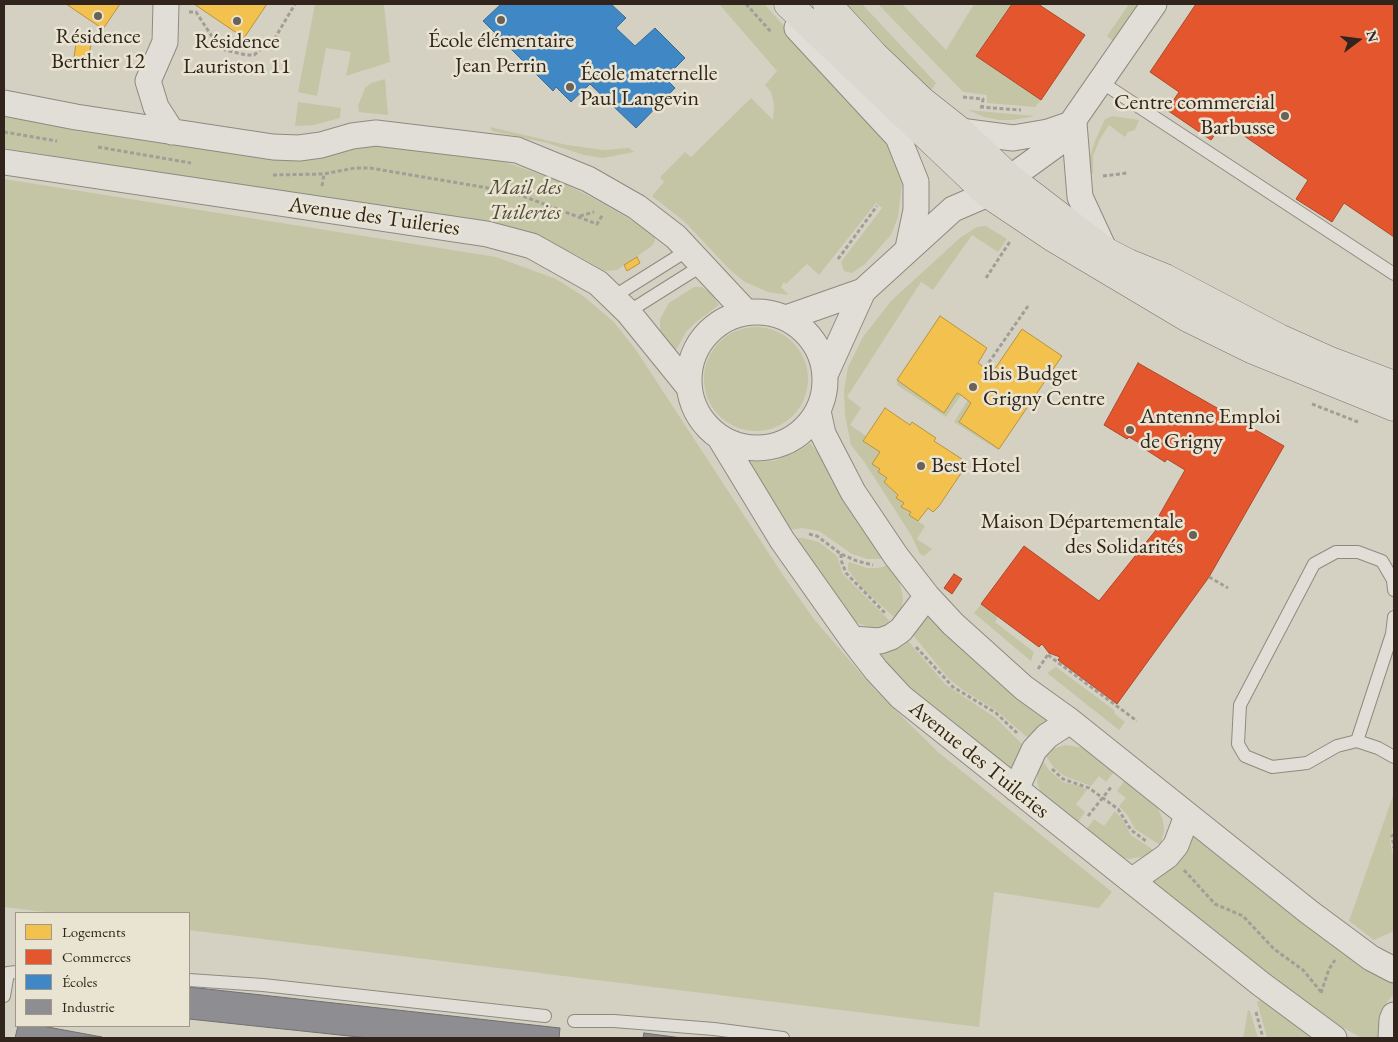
<!DOCTYPE html>
<meta charset="utf-8">
<style>
body{margin:0}
#map{position:relative;width:1398px;height:1042px;overflow:hidden;background:#d5d1c2;font-family:"EB Garamond",serif}
canvas{display:block}
.frame{position:absolute;inset:0;border:5px solid #31241d;pointer-events:none}
.legend{position:absolute;left:15px;top:912px;width:175px;height:115px;box-sizing:border-box;background:#e9e4d2;border:1px solid #9f978a;margin:0;padding:6px 9px;list-style:none;font-size:15px;color:#31241d}
.legend li{display:flex;align-items:center;gap:10px;height:25px}
.legend b{width:25px;border:1px solid #9f978a}
.north{position:absolute;left:1333px;top:15px;width:50px;height:50px;-webkit-text-stroke:4px #e9e4d2;paint-order:stroke;rotate:75deg;font-size:14px;font-weight:700;line-height:20px;text-align:center;color:#31241d}
.north::after{content:'';display:block;margin:auto;width:18px;height:22px;background:#31241d;clip-path:polygon(50% 0,100% 100%,50% 72%,0 100%)}
</style>
<div id="map">
<canvas width="1398" height="1042"></canvas>
<div class="frame"></div>
<ul class="legend">
<li><b style="height:14px;background:#f2c14e"></b>Logements</li>
<li><b style="height:14px;background:#e4572e"></b>Commerces</li>
<li><b style="height:14px;background:#3f88c5"></b>Écoles</li>
<li><b style="height:14px;background:#8d8d92"></b>Industrie</li>
</ul>
<div class="north">N</div>
</div>
<script>
const context = document.querySelector('canvas').getContext('2d');
context.lineJoin = 'round';
function fill(path, color) { context.fillStyle = color; context.fill(path, 'evenodd'); }
const shape = rows => new Path2D(rows.map(r => 'M' + r).join(''));
function strokePath(path, color, width, dash) { context.strokeStyle = color; context.lineWidth = width; context.lineCap = dash ? 'butt' : 'round'; context.setLineDash(dash || []); context.stroke(path); }
function drawText(font, color, halo, rows, align = 'center') {
  context.font = font + ' "EB Garamond",serif'; context.lineWidth = 5; context.setLineDash([]); context.textBaseline = 'middle'; context.strokeStyle = halo; context.fillStyle = color; for (const [text, x, y, turn = 0] of rows) {
    context.save(); context.translate(x, y); context.rotate((+turn || 0) * Math.PI / 180); context.textAlign = isNaN(turn) ? turn : align; if (halo) context.strokeText(text, 0, 0); context.fillText(text, 0, 0); context.restore();
  }
}
const green = shape([
 [315,4,384,4,390,62,346,76,351,52,326,48,317,96,298,92],
 [719,4,764,4,894,147,902,184,898,217,891,235,865,264,852,273,844,271,841,262,882,208,876,203,819,275,807,264,786,284,784,282,781,287,789,295,768,292,745,282,730,270,685,222,652,196,664,182,660,177,685,152,691,157,751,98,773,120,774,104,771,92,765,85,777,71],
 [841,4,862,4,936,83,929,93],
 [878,4,902,4,946,50,974,4,1012,4,976,56,1041,100,1035,107,987,103,987,95,963,92],
 [1129,4,1138,4,1113,41,1107,36],
 [385,79,388,115,359,112,358,106,365,88,371,83],
 [298,102,341,108,340,118,314,125,295,126],
 [968,110,1035,116,1012,120,999,120,984,117],
 [4,115,367,143,502,161,562,182,602,203,650,231,655,236,655,241,652,246,617,270,605,271,575,254,548,242,313,197,4,148],
 [1112,116,1139,120,1135,130,1128,132,1125,137,1109,125,1100,139,1093,156,1093,173,1090,174,1090,156,1095,141,1105,119],
 [490,127,567,145,604,150,629,148,634,152,603,158,584,155,547,143,492,131],
 [4,179,496,257,556,279,583,296,613,321,636,350,783,575,813,618,875,690,938,752,1112,892,1099,908,994,892,979,1027,189,930,189,913,53,913,4,907],
 [986,226,1007,239,998,252,972,235,933,290,921,282,847,397,861,408,850,425,866,436,863,441,880,452,873,464,880,469,878,472,887,478,884,482,898,495,896,498,904,503,902,507,911,512,909,515,925,526,917,539,932,549,924,556,920,554,911,535,865,463,851,445,845,415,844,391,848,367,863,337,891,301,961,237,977,227],
 [694,287,702,287,710,292,719,305,696,322,686,332,675,352,660,333,660,319,669,303],
 '704 379a52 52 0 1 1 104 0a52 52 0 1 1-104 0Z',
 [897,380,944,412,957,393,961,395,946,417,897,385],
 [968,400,971,403,959,422,999,449,998,450,954,422],
 [810,443,816,450,885,559,867,559,852,554,819,531,802,528,790,530,748,464,749,462,774,461,800,450],
 [796,538,803,538,819,542,837,556,843,574,890,621,884,626,871,628,855,622],
 [850,562,867,568,878,568,889,565,898,577,903,597,902,608,894,617,863,589,848,570,848,563],
 [981,604,998,617,995,622,1034,652,1031,661,974,613],
 [926,615,929,616,990,675,1051,720,1028,738,997,711,963,690,949,679,913,635],
 [908,641,946,685,996,718,1024,746,1015,769,1010,769,909,688,877,652],
 [1056,667,1114,710,1115,714,1125,722,1119,730,1047,673],
 [1066,745,1084,748,1114,772,1106,782,1099,776,1091,786,1064,776,1054,768,1046,756,1052,749],
 [1042,760,1050,771,1063,782,1080,786,1087,790,1076,804,1085,812,1076,825,1042,796,1037,782,1038,768],
 [1125,780,1155,804,1159,811,1163,820,1164,831,1160,845,1135,829,1128,816,1119,806,1126,798,1117,791],
 [1394,793,1394,822,1390,842,1394,860,1394,931,1374,940,1349,921],
 [1115,811,1123,820,1131,835,1155,851,1147,856,1129,859,1117,856,1085,831,1094,819,1104,826],
 [1190,833,1351,959,1394,983,1394,994,1386,1003,1381,1015,1378,1038,1362,1038,1318,1014,1150,881],
 [1260,1000,1262,1001,1314,1038,1267,1038,1257,1002],
 [1248,1010,1250,1011,1258,1038,1243,1038]
]);
const homes = shape([
 [66,4,120,4,103,29,66,4],
 [194,4,267,4,244,38,194,4],
 [76,43,91,45,88,60,74,58,76,43],
 [637,257,640,263,627,271,624,265,637,257],
 [940,316,987,348,978,363,992,373,1022,329,1062,356,999,449,959,422,971,403,961,395,957,393,944,413,897,380,940,316],
 [885,408,910,425,912,422,936,438,934,441,968,463,939,506,933,512,928,508,918,521,909,515,911,512,901,507,904,503,896,498,898,495,884,482,887,478,878,472,880,469,872,464,880,452,863,441,885,408]
]);
const shops = shape([
 [1012,4,1038,4,1085,35,1041,100,976,56,1012,4],
 [1196,4,1394,4,1394,237,1344,203,1332,222,1296,199,1308,180,1224,122,1211,140,1167,110,1179,92,1150,72,1196,4],
 [1138,363,1284,446,1209,577,1117,704,1058,660,1060,657,1049,653,1042,644,1039,647,981,604,1024,546,1099,601,1156,530,1152,528,1185,470,1167,459,1165,462,1140,446,1141,444,1129,437,1127,439,1104,425,1138,363],
 [954,574,962,579,952,594,944,588,954,574]
]);
const schools = shape([
 [501,4,611,4,626,18,616,28,635,46,655,28,685,58,665,78,675,88,636,128,590,84,571,102,556,87,553,91,483,21,501,4]
]);
const industry = shape([
 [189,987,560,1028,559,1038,368,1038,189,1019,189,987],
 [18,1026,42,1026,102,1037,15,1038,18,1026],
 [644,1033,682,1038,643,1038,644,1033]
]);
const path = shape([
 [746,4,772,33],
 [189,12,196,12,211,35,225,50,246,55,254,55,275,38,295,4],
 [963,97,983,99,982,107],
 [980,107,1021,110],
 [4,132,57,141],
 [98,147,191,163],
 [273,175,324,174,355,168,370,168,512,192,597,224,603,214],
 [1103,176,1127,173],
 [322,186,324,174],
 [580,216,594,212],
 [838,259,877,206],
 [986,278,1011,240],
 [985,368,1028,306],
 [1312,404,1358,422],
 [809,534,817,536,841,554,857,561,873,565],
 [841,554,841,560,846,573,885,613],
 [1209,577,1228,588],
 [916,647,953,687,996,713,1017,733],
 [1048,655,1137,721],
 [1038,669,1049,653],
 [1052,769,1063,779,1089,788,1118,809,1131,830,1146,841],
 [1088,816,1112,786],
 [1394,834,1392,836,1394,848],
 [1184,870,1215,904,1243,916,1274,949,1303,970,1322,993],
 [1321,993,1329,969,1335,960],
 [1256,1012,1263,1038]
]);
const lane = shape([
 [1101,82,1394,274],
 [613,297,688,250],
 [628,312,701,266],
 [1394,590,1393,580,1382,561,1358,552,1336,552,1314,564,1240,705,1238,744,1245,756,1272,767,1307,763,1337,746,1357,741,1378,748,1394,757],
 [1357,741,1392,634,1394,617],
 [189,980,263,985,545,1016],
 [4,996,8,973,16,972],
 [574,1021,614,1021,714,1029,783,1038]
]);
const street = shape([
 [166,4,165,42,148,81,156,107,172,132],
 [797,28,898,137,916,182,916,210,908,248],
 [4,103,76,117,273,147,299,148,321,145,352,136,376,133,517,150,588,179,637,207,676,237,746,312],
 [1074,123,1080,197,1105,251],
 [960,131,1013,138,1048,132,1074,123],
 [4,162,487,234,532,246,598,283,628,312,688,386],
 '689 380a68 68 0 1 1 136 0a68 68 0 1 1-136 0Z',
 [786,318,863,291],
 [825,375,863,291,953,209,988,194,1057,144,1154,4],
 [818,411,823,434,853,492,896,556,927,596,953,624,1024,688,1070,721,1309,912,1371,958,1394,970],
 [720,438,782,540,852,639,876,670,901,697,1261,984,1334,1038],
 [852,639,880,641,891,637,901,630,927,596],
 [1016,789,1034,750,1047,736,1070,721],
 [1133,880,1167,856,1176,845,1187,816],
 [1391,1038,1392,1020,1394,1015]
]);
const primary = shape([
 [788,4,988,194,1052,237,1188,318,1251,349,1394,407],
 [827,4,874,55,922,101,960,131,1010,178,1105,251,1128,263,1165,278,1279,338,1328,360,1394,385]
]);
const markers = [
 [98,16,5,"#6a6157"],
 [501,20,5,"#6a6157"],
 [237,21,5,"#6a6157"],
 [570,87,5,"#6a6157"],
 [1285,116,5,"#6a6157"],
 [973,387,5,"#6a6157"],
 [1130,430,5,"#6a6157"],
 [921,466,5,"#6a6157"],
 [1193,535,5,"#6a6157"]
];
const poiNames = [
 ["Résidence",98,37,"center"],
 ["Berthier 12",98,62,"center"],
 ["École élémentaire",501,41,"center"],
 ["Jean Perrin",501,66,"center"],
 ["Résidence",237,42,"center"],
 ["Lauriston 11",237,67,"center"],
 ["École maternelle",580,74],
 ["Paul Langevin",580,99],
 ["Centre commercial",1275,103,"right"],
 ["Barbusse",1275,128,"right"],
 ["ibis Budget",983,374],
 ["Grigny Centre",983,399],
 ["Antenne Emploi",1140,417],
 ["de Grigny",1140,442],
 ["Best Hotel",931,466],
 ["Maison Départementale",1183,522,"right"],
 ["des Solidarités",1183,547,"right"]
];
const parkNames = [
 ["Mail des",525,188],
 ["Tuileries",525,213]
];
const streetNames = [
 ["Avenue des Tuileries",374,217,8],
 ["Avenue des Tuileries",979,760,39]
];
fill(green, '#c3c5a5');
fill(homes, '#f2c14e');
strokePath(homes, '#b8923f', 1);
fill(shops, '#e4572e');
strokePath(shops, '#ae4829', 1);
fill(schools, '#3f88c5');
strokePath(schools, '#3b6a93', 1);
fill(industry, '#8d8d92');
strokePath(industry, '#716e6f', 1);
strokePath(lane, '#8e8a81', 14);
strokePath(street, '#8e8a81', 27);
strokePath(primary, '#77736b', 29);
strokePath(path, '#a19e98', 3, [4, 2.5]);
strokePath(lane, '#e0ded6', 12);
strokePath(street, '#e0ded6', 25);
strokePath(primary, '#dad8cf', 28);
for (const [x, y, r, color] of markers) { const dot = new Path2D(); dot.arc(x, y, r, 0, 2 * Math.PI); context.fillStyle = color; context.fill(dot); strokePath(dot, '#e9e4d2', 2); }
drawText('22px', '#31241d', '#e9e4d2', poiNames, 'left');
drawText('italic 22px', '#524a39', '#e9e4d2', parkNames);
drawText('22px', '#31241d', '#e9e4d2', streetNames);
</script>
